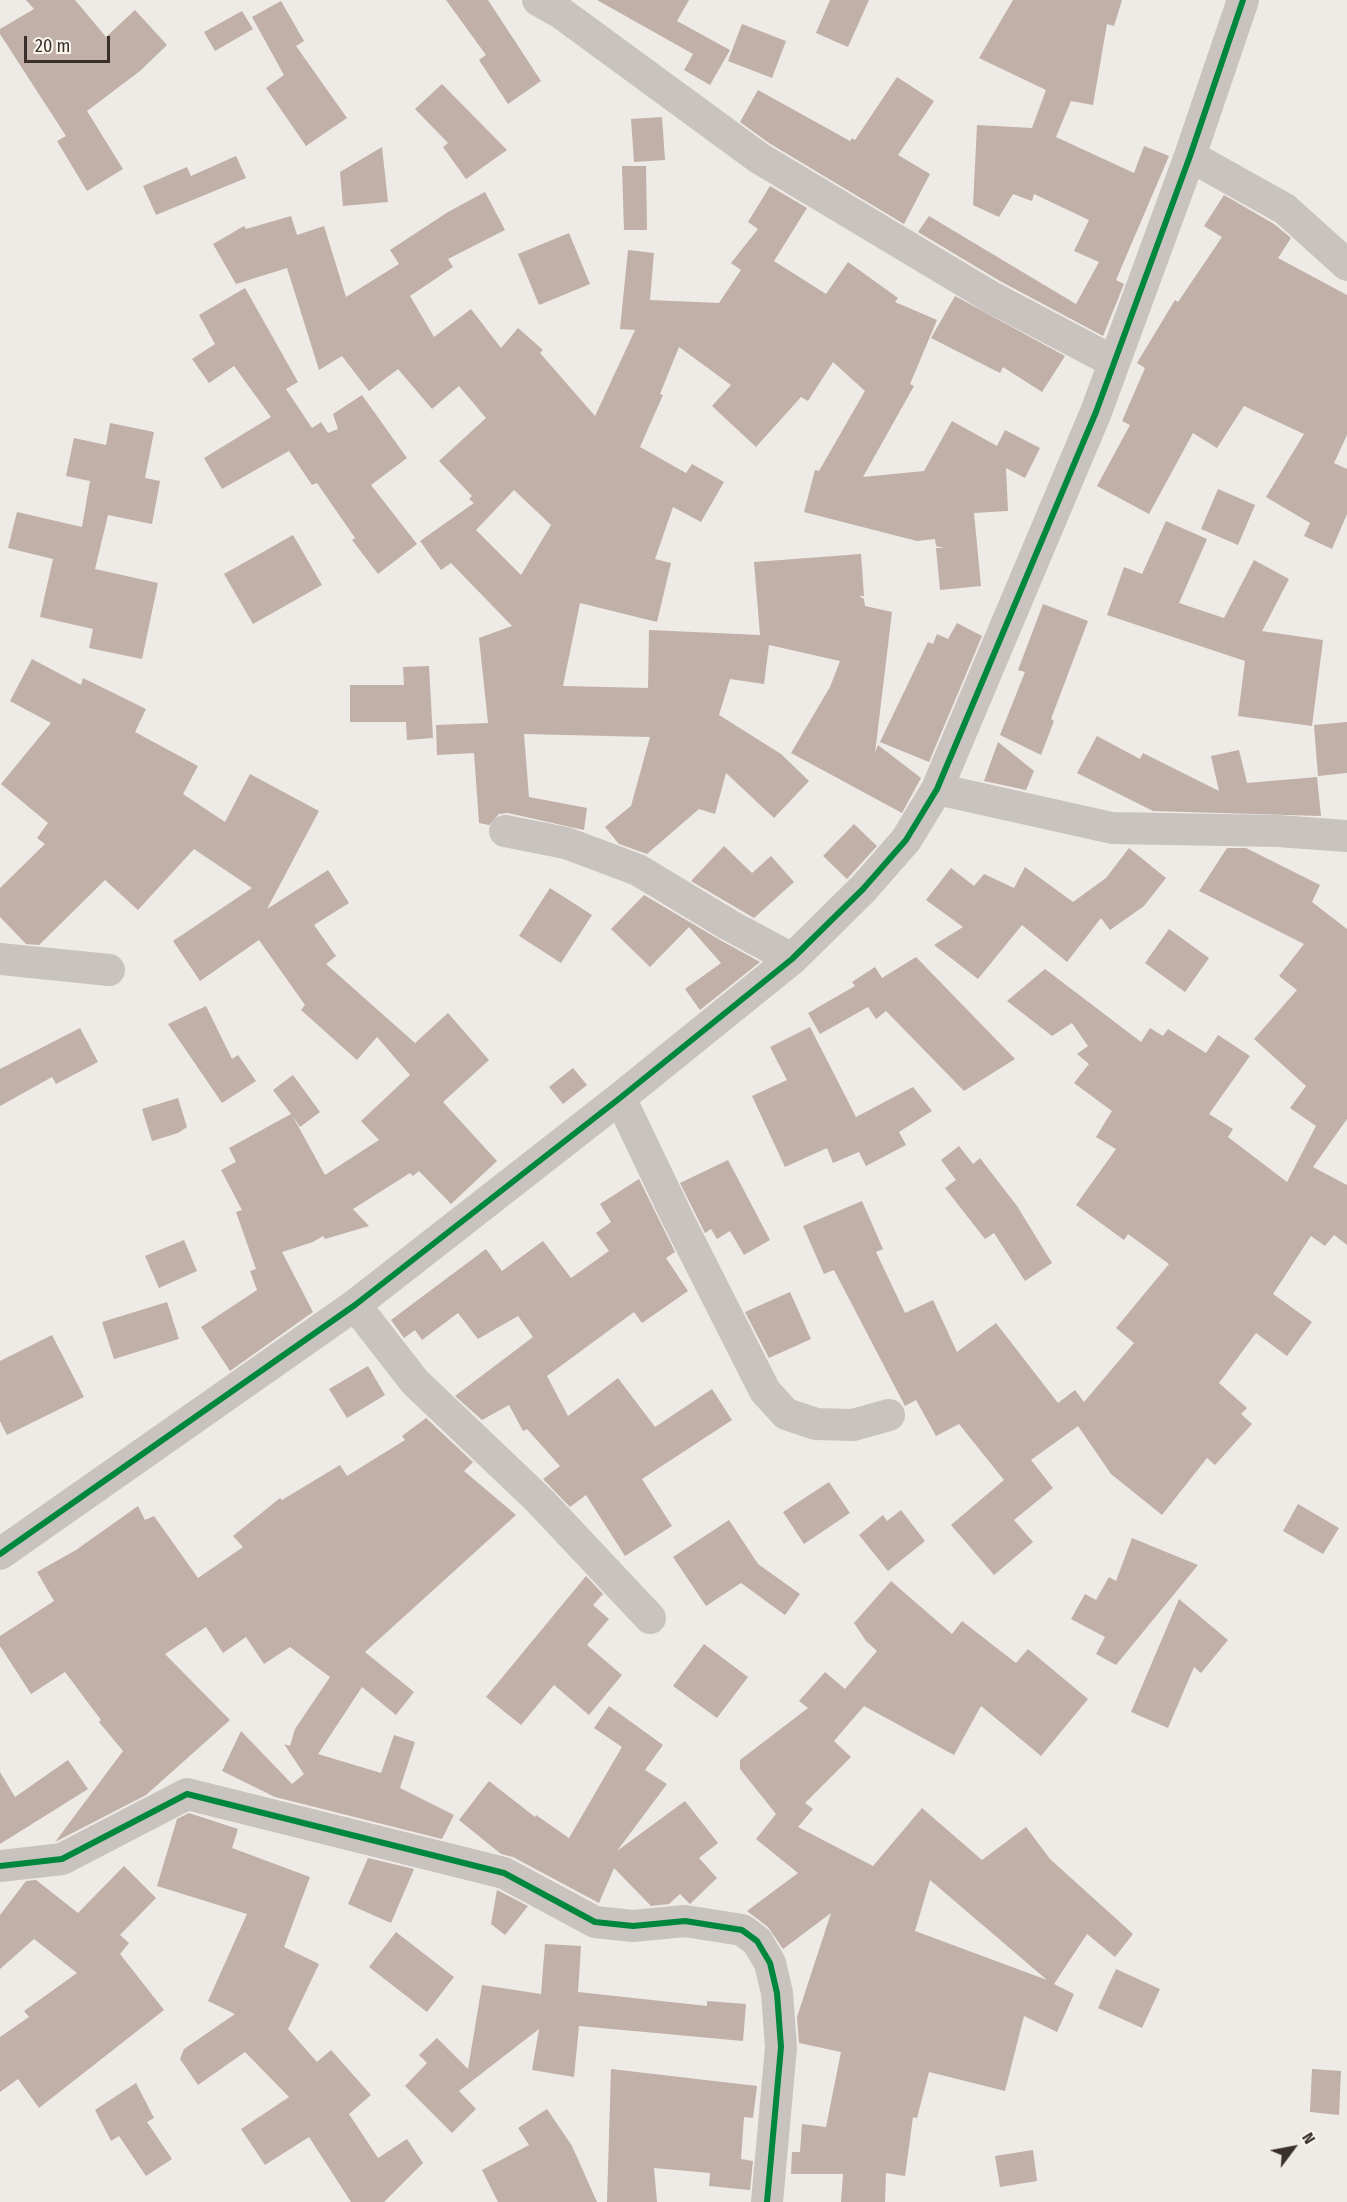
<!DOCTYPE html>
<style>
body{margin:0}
#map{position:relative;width:1347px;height:2202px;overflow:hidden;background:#eeeae5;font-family:"Fira Sans Condensed",sans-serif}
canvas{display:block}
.north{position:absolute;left:1263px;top:2118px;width:60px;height:60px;-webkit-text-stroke:4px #f9f5ee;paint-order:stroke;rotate:58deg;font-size:16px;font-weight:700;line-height:24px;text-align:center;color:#39302c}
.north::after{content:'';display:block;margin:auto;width:21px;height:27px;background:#39302c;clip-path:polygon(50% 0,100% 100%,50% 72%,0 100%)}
.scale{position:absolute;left:24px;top:36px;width:86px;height:27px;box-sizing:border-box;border:3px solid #39302c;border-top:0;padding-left:8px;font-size:18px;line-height:21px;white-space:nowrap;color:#39302c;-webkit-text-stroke:4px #f9f5ee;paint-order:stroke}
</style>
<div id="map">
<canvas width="1347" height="2202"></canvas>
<div class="north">N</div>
<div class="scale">20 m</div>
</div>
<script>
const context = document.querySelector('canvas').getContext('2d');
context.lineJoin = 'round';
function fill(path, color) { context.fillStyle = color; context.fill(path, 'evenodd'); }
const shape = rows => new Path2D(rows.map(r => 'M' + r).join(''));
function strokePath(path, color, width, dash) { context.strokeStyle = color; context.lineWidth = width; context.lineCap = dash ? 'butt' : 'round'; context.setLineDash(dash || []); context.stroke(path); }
const building = shape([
 [26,0,75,0,106,37,135,10,167,45,140,71,87,111,123,169,87,191,57,141,66,136,0,34,0,29,34,9],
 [446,0,488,0,541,81,508,104,479,60,486,55],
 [597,0,689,0,677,21,730,50,710,85,684,70,693,54],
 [830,0,869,0,848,47,816,33],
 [1013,0,1122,0,1114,26,1107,24,1093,105,1071,101,1056,137,1134,173,1144,146,1169,156,1116,280,1124,284,1103,336,1000,281,918,232,929,216,1076,304,1099,262,1074,251,1089,220,1034,194,1032,201,1013,194,999,217,973,205,977,125,1032,128,1046,90,979,58],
 [281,1,304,41,296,46,347,118,306,146,266,88,284,75,252,17],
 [242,11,253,29,215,51,204,32],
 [742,24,786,41,772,78,728,61],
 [897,77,934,101,898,155,930,174,904,224,769,143,740,122,758,90,850,141,852,138,855,140],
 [442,84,507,150,466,179,443,147,448,143,415,109],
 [662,117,665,160,634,162,631,119],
 [382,147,388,202,343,206,340,172],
 [236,156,246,178,156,215,143,186,187,167,191,176],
 [622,166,646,166,647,230,624,230],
 [770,186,807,208,774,261,826,294,848,262,898,298,895,302,937,320,910,384,914,386,863,477,924,471,952,421,997,446,1005,430,1040,448,1025,478,1006,468,1008,511,974,513,981,586,940,590,936,548,944,548,936,546,935,539,917,541,804,512,815,470,819,471,865,391,833,362,808,401,801,397,756,447,712,406,731,385,679,347,660,394,663,395,640,447,686,473,692,464,724,482,701,522,673,507,655,559,671,563,657,622,580,603,563,686,648,688,649,630,760,635,754,562,861,554,864,596,859,596,864,599,865,606,892,612,875,753,878,745,921,778,902,813,791,753,830,687,840,661,769,645,764,684,730,679,719,715,781,754,809,781,774,818,726,773,715,814,699,809,647,854,619,844,605,827,631,806,650,737,524,734,529,797,587,808,584,830,508,813,499,814,489,825,479,823,474,753,437,755,436,725,488,723,479,638,512,626,451,563,441,570,420,541,474,503,469,499,472,496,439,461,486,418,459,386,432,409,398,369,369,391,342,356,319,370,287,268,236,284,213,244,244,226,246,229,291,216,297,235,324,226,346,297,399,264,390,250,448,212,485,192,505,230,448,259,453,267,410,296,434,337,471,309,501,348,518,328,543,350,540,353,595,416,635,330,620,329,628,250,654,253,650,300,719,303,741,270,731,263,758,229,748,222],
 [514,490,551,525,521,575,476,530],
 [1224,195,1274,224,1291,238,1278,258,1347,295,1347,435,1334,463,1347,469,1347,514,1332,549,1304,536,1310,523,1266,497,1304,434,1244,406,1217,448,1193,433,1149,514,1097,486,1130,425,1122,421,1145,368,1137,363,1175,300,1178,302,1222,237,1204,226],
 [569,233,590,284,539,305,518,254],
 [245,288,298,382,286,389,312,428,321,422,328,433,338,429,333,414,362,395,407,458,371,485,417,544,378,574,352,540,355,538,317,483,312,485,289,451,222,489,204,458,271,417,234,366,209,383,192,359,215,344,199,315],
 [955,296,1065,356,1042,392,1003,367,1000,373,931,338],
 [110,423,154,432,145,478,160,481,152,524,108,515,95,569,158,583,142,659,89,648,93,629,40,617,53,559,8,548,17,512,82,527,90,481,66,476,74,438,106,445],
 [1218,489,1255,505,1238,545,1201,529],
 [1166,521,1207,539,1179,603,1224,618,1254,560,1289,579,1262,631,1323,640,1312,726,1238,716,1245,661,1107,615,1124,567,1142,574],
 [293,535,322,585,253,624,224,574],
 [1043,604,1088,621,1051,719,1054,721,1041,755,1000,735,1025,672,1018,670],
 [957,623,982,636,929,762,880,742,928,642,933,644,937,634,948,639],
 [32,659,81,685,83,678,146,709,135,732,198,766,183,794,225,822,250,774,319,811,267,909,328,870,349,903,314,925,336,956,326,964,415,1043,448,1013,489,1060,443,1102,497,1161,451,1204,419,1171,413,1176,410,1173,353,1209,369,1226,325,1239,323,1236,313,1242,282,1252,313,1312,230,1371,201,1327,257,1290,250,1271,256,1269,236,1212,242,1210,221,1170,236,1162,229,1148,291,1114,273,1090,293,1075,320,1112,300,1127,292,1115,325,1175,379,1140,361,1121,410,1075,377,1037,357,1060,301,1010,305,1005,259,940,200,981,173,941,252,888,194,849,138,910,105,880,39,945,26,944,0,917,0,888,45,844,37,838,48,823,1,784,51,723,10,701],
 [429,666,433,738,407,740,406,722,350,722,350,685,404,685,403,667],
 [1347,722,1347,773,1318,776,1314,725],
 [1097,736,1140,759,1143,753,1219,791,1211,756,1239,750,1247,783,1317,777,1321,816,1153,811,1077,773],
 [998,742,1034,771,1026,790,984,781],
 [854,824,877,846,847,879,823,856],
 [724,846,752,873,771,856,794,882,754,918,691,881],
 [1129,848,1166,878,1144,906,1110,930,1101,918,1067,962,1022,925,978,979,934,945,963,927,926,900,951,868,974,886,984,874,1014,888,1025,867,1073,902,1106,878],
 [1227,848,1246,848,1320,885,1312,902,1347,929,1347,1119,1313,1167,1347,1185,1347,1245,1334,1235,1325,1246,1311,1236,1273,1294,1312,1322,1287,1356,1256,1333,1219,1383,1247,1408,1241,1414,1252,1424,1215,1465,1207,1458,1162,1515,1111,1474,1078,1426,1031,1460,1053,1488,1014,1520,1033,1542,994,1575,951,1525,1004,1480,959,1424,936,1436,916,1400,905,1406,834,1270,824,1274,803,1226,862,1201,883,1249,876,1252,905,1313,933,1300,957,1352,996,1323,1058,1403,1075,1390,1084,1402,1134,1343,1116,1328,1169,1264,1128,1234,1124,1240,1076,1205,1116,1149,1096,1137,1112,1111,1074,1083,1089,1064,1077,1054,1088,1046,1072,1023,1052,1036,1007,1001,1045,969,1141,1042,1150,1028,1163,1036,1168,1029,1206,1053,1218,1035,1250,1056,1209,1114,1233,1129,1228,1137,1287,1182,1316,1126,1290,1108,1306,1086,1254,1039,1297,990,1279,976,1304,944,1199,891],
 [550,888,592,915,561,963,519,936],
 [644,895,720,940,760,962,700,1010,685,989,721,963,689,927,650,967,611,929],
 [1169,929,1209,958,1185,992,1145,963],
 [916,957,1015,1059,964,1091,886,1011,876,1019,868,1007,820,1034,808,1013,855,986,852,982,875,967,882,978],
 [206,1006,232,1059,238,1055,256,1081,222,1103,168,1024],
 [810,1027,856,1117,913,1087,932,1111,899,1132,906,1145,866,1166,859,1152,833,1163,827,1148,785,1167,752,1096,787,1080,770,1047],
 [80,1028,98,1062,56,1084,52,1077,0,1106,0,1069],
 [573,1068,587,1085,563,1104,549,1087],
 [178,1098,187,1127,178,1133,152,1141,142,1109],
 [959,1146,973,1164,980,1158,1017,1206,1052,1263,1025,1281,994,1233,985,1239,945,1188,956,1180,941,1160],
 [728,1160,770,1240,744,1255,730,1231,717,1239,711,1229,705,1233,680,1183],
 [639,1179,675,1252,666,1258,688,1291,642,1323,634,1312,547,1376,568,1416,618,1378,655,1427,712,1389,732,1420,642,1479,672,1526,625,1556,586,1495,570,1507,543,1479,560,1466,527,1429,523,1431,509,1405,482,1420,455,1396,533,1337,518,1316,478,1339,458,1313,422,1340,415,1330,404,1338,391,1320,486,1249,502,1271,543,1241,571,1278,609,1251,596,1233,611,1222,600,1204],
 [184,1240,197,1271,159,1288,145,1256],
 [790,1292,811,1339,769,1358,745,1312],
 [167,1302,179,1339,114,1359,102,1322],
 [52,1335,84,1397,7,1435,0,1421,0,1361],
 [368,1366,385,1395,347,1418,329,1389],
 [426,1418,473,1462,464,1471,516,1515,365,1652,414,1692,396,1715,362,1687,318,1754,381,1773,394,1735,415,1742,400,1788,454,1815,442,1839,275,1797,222,1771,241,1731,292,1784,304,1774,284,1744,290,1746,295,1729,330,1677,290,1647,264,1664,246,1637,223,1653,206,1627,165,1654,230,1720,146,1795,55,1842,123,1751,99,1722,101,1720,65,1672,31,1694,0,1646,0,1636,54,1601,37,1572,76,1550,138,1506,145,1520,154,1516,198,1578,243,1547,233,1536,280,1498,282,1500,340,1465,347,1476,405,1440,402,1436],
 [829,1482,850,1513,804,1544,783,1512],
 [1298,1504,1339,1528,1323,1554,1283,1531],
 [901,1510,925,1541,888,1571,859,1535,883,1515,887,1521],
 [729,1520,758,1564,800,1594,785,1615,741,1583,706,1606,673,1557],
 [1132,1538,1198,1565,1116,1665,1096,1654,1105,1637,1071,1619,1085,1594,1096,1600,1109,1577,1116,1581],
 [586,1576,603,1594,593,1605,609,1619,587,1645,622,1675,589,1715,554,1685,521,1725,486,1697],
 [891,1581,952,1634,962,1621,1016,1663,1028,1649,1088,1699,1041,1756,981,1706,954,1755,864,1706,834,1741,851,1757,805,1803,813,1809,798,1827,873,1866,922,1808,982,1860,1026,1827,1050,1859,1133,1934,1115,1957,1087,1934,1054,1984,1074,1994,1057,2032,1024,2016,1005,2091,929,2072,917,2118,913,2117,905,2176,886,2173,885,2202,841,2202,843,2174,791,2174,792,2152,800,2152,802,2124,826,2127,841,2052,799,2043,797,2017,831,1913,783,1949,768,1927,747,1911,798,1873,756,1839,776,1814,740,1769,740,1760,808,1708,799,1701,825,1672,845,1689,877,1651,866,1641,854,1623],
 [930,1880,1047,1980,915,1931],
 [1179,1599,1228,1640,1201,1673,1194,1667,1168,1728,1131,1712],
 [704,1644,748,1677,717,1718,673,1686],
 [609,1706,663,1745,645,1770,667,1784,617,1851,685,1801,718,1843,699,1858,717,1878,690,1904,680,1894,669,1904,651,1906,614,1868,599,1903,513,1857,501,1854,459,1820,489,1781,535,1817,536,1815,569,1838,622,1747,594,1728],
 [68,1760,88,1789,0,1844,0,1772,15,1797],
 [189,1813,238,1829,232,1848,310,1877,284,1947,319,1964,288,2029,317,2062,331,2050,371,2095,349,2114,378,2158,407,2139,423,2163,384,2202,351,2202,309,2137,265,2165,241,2129,289,2097,245,2052,198,2085,180,2059,184,2049,235,2014,208,2001,247,1914,157,1886,177,1819],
 [368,1858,414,1869,391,1923,348,1904],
 [124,1866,156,1898,120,1935,129,1943,120,1954,164,2010,39,2108,18,2079,0,2092,0,2037,29,2017,24,2011,77,1973,34,1939,0,1969,0,1915,26,1881,36,1880,78,1913],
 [497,1890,528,1906,505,1935,491,1924],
 [396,1932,454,1977,427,2012,369,1967],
 [545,1944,581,1946,578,1992,707,2006,707,2001,746,2004,743,2041,579,2026,574,2077,532,2070,539,2029,459,2091,476,2109,452,2133,405,2086,427,2063,419,2055,437,2038,468,2069,482,1985,541,1994],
 [1116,1969,1160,1989,1142,2028,1098,2008],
 [611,2069,757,2086,753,2118,744,2117,741,2159,753,2161,750,2190,709,2186,710,2173,654,2168,657,2202,607,2202],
 [1312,2069,1341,2071,1339,2115,1310,2112],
 [136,2083,154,2118,147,2122,172,2159,146,2176,119,2136,111,2141,95,2110],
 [547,2109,572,2146,597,2202,498,2202,482,2170,529,2145,518,2128],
 [1033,2150,1037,2181,1000,2187,995,2156]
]);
const street = shape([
 [538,0,561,13,759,158,991,297,1114,362],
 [1190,156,1285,209,1347,265],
 [937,789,1112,828,1278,831,1347,836],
 [505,831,566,843,638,870,729,925,792,959],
 [0,959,109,970],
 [620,1098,678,1219,765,1391,786,1414,816,1424,853,1425,889,1415],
 [355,1305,415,1382,540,1501,650,1618],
 [0,1554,355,1305,620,1098,792,959,863,889,906,840,937,789,1096,412,1190,156,1243,0],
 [0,1866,62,1859,187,1794,504,1873,595,1922,633,1926,685,1921,742,1930,757,1941,770,1963,777,1993,781,2047,767,2202]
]);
const cycleway = shape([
 [0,1554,355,1305,620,1098,792,959,863,889,906,840,937,789,1096,412,1190,156,1243,0],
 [0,1866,62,1859,187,1794,504,1873,595,1922,633,1926,685,1921,742,1930,757,1941,770,1963,777,1993,781,2047,767,2202]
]);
fill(building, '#c0b0a8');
strokePath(street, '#c8c3be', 32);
strokePath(cycleway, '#00873e', 6);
</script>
